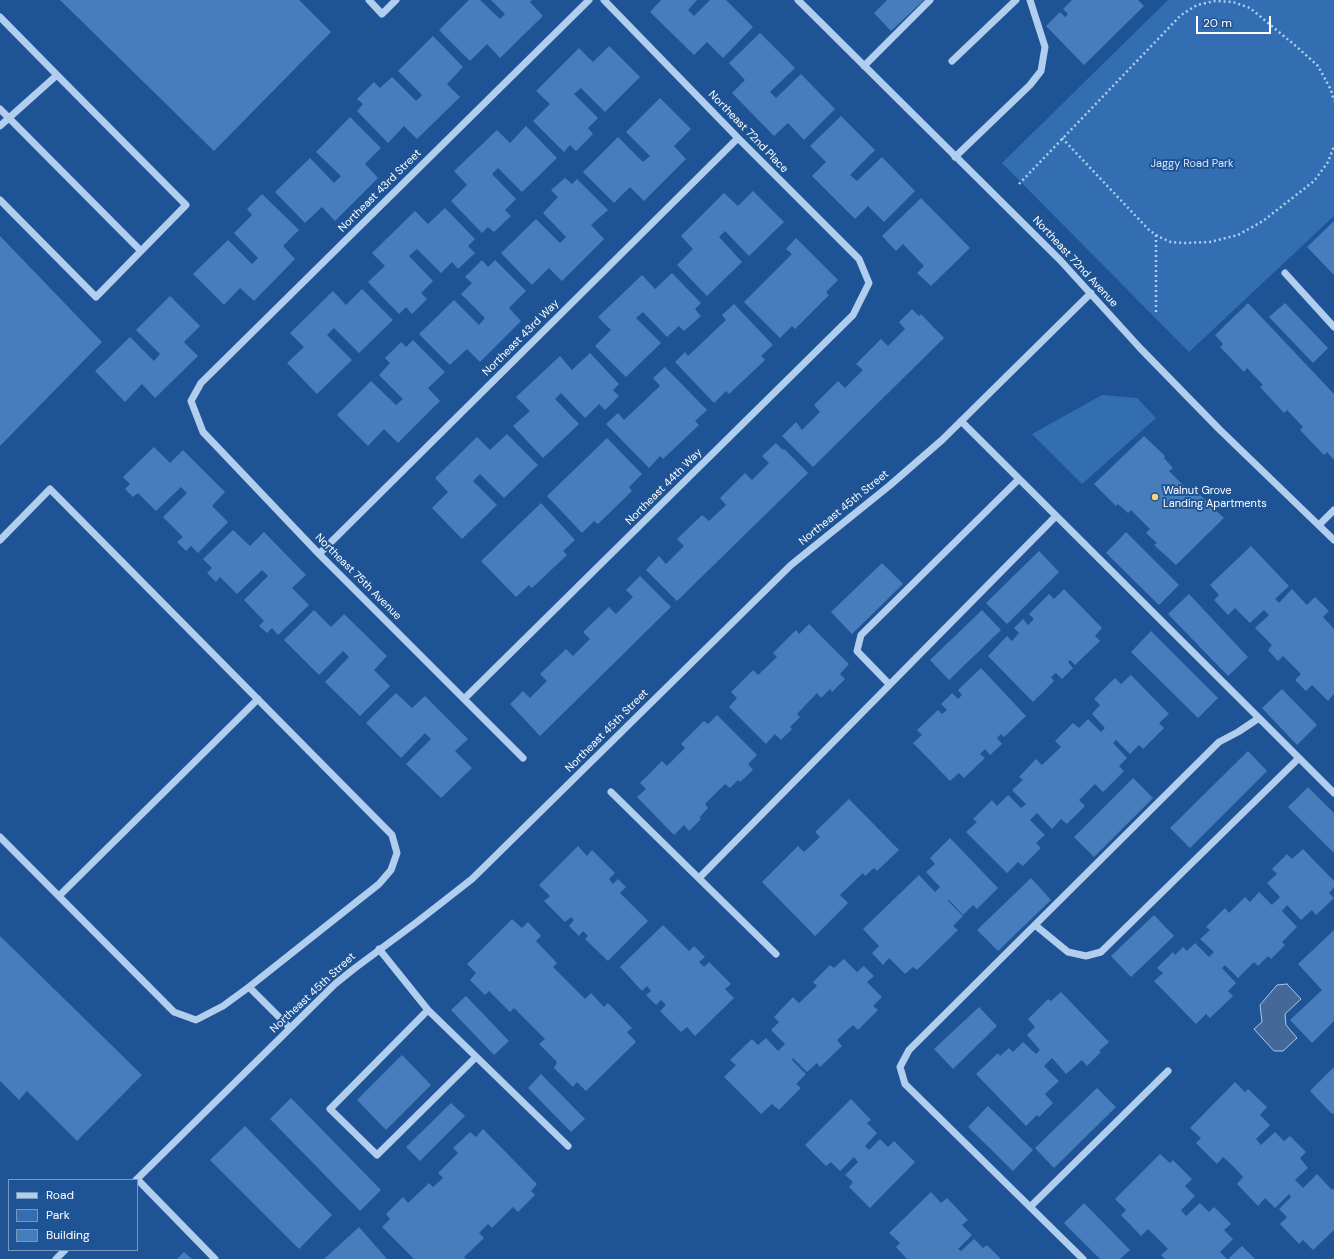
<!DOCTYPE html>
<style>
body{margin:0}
#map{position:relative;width:1334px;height:1259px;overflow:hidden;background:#1e5495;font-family:"DM Sans",sans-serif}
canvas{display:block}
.legend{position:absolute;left:8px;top:1179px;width:130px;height:72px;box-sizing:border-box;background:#1e5495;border:1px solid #7898bf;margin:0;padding:5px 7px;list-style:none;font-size:12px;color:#fff}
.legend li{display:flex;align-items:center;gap:8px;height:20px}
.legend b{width:20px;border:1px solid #7898bf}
.scale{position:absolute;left:1196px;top:16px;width:75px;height:18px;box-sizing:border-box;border:2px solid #fff;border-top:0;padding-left:5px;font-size:12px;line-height:14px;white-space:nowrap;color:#fff;-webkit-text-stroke:3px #1e5495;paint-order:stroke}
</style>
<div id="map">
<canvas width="1334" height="1259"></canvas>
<ul class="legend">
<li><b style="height:5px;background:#b2ceef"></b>Road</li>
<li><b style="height:11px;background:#336eb3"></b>Park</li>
<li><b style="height:11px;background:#477dbc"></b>Building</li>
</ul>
<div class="scale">20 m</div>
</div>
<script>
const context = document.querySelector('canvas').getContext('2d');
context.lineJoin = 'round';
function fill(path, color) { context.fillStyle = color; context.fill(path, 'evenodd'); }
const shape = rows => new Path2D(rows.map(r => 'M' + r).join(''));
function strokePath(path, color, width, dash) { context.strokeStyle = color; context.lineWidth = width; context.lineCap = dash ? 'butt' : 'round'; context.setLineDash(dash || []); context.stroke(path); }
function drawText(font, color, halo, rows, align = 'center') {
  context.font = font + ' "DM Sans",sans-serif'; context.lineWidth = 4; context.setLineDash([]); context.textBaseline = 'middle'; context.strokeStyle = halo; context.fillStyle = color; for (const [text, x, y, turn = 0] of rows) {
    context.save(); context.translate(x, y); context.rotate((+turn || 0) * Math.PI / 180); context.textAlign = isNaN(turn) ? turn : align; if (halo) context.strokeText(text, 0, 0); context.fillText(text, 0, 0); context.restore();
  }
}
const green = shape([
 [1168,0,1334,0,1334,216,1189,352,1002,163],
 [1102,395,1137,398,1156,418,1082,484,1032,434]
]);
const water = shape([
 [1287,984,1301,999,1285,1014,1286,1025,1297,1038,1283,1051,1274,1051,1254,1029,1262,1022,1260,1005,1277,985,1287,984]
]);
const building = shape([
 [60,0,299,0,331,32,214,151],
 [469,0,480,0,500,19,505,14,491,0,532,0,530,2,543,16,500,58,487,44,470,61,439,30],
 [661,0,697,0,688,10,694,16,710,0,726,0,753,27,723,58,707,42,694,55,650,12],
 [887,0,924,0,891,31,874,13],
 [1072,0,1138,0,1144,6,1084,65,1046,26,1060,12,1065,17,1068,14,1063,9],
 [760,33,795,68,770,92,776,98,801,74,835,109,804,140,788,123,774,136,732,93,745,80,729,63],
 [433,36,463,67,447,84,460,97,417,139,404,126,388,143,357,111,363,104,357,99,374,82,380,88,392,77,416,101,422,95,398,71],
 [609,46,640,77,605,112,581,88,574,94,598,118,588,128,593,134,576,151,570,145,564,152,533,121,550,104,536,91,579,48,593,62],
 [660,98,691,129,674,146,686,159,644,201,630,187,614,203,583,172,618,137,643,162,650,156,626,132],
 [841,116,875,150,850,175,857,181,882,157,915,191,884,222,868,206,855,219,812,176,826,162,810,146],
 [350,117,381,148,365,164,378,178,335,221,322,207,305,223,275,192,310,158,334,183,341,176,316,152],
 [526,126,557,158,522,192,498,168,492,174,516,199,505,210,511,216,494,232,488,227,482,233,451,201,467,185,454,171,497,130,510,143],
 [565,178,572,184,577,179,608,210,591,225,604,239,562,281,549,268,532,285,501,253,536,219,560,243,566,237,543,213,558,197,551,190],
 [753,191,784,222,749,256,725,231,719,237,742,262,707,296,677,265,693,249,681,236,724,193,738,206],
 [262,194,299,230,283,246,295,259,254,301,240,288,224,305,193,274,228,240,252,264,258,258,234,233,252,215,247,209],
 [921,198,970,248,931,286,917,273,924,266,903,244,896,251,882,236],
 [445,208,475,239,468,246,475,253,458,269,452,262,441,273,417,249,409,256,433,281,421,293,427,299,412,314,406,307,399,314,368,282,385,266,372,253,415,211,428,224],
 [1334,221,1334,275,1307,247],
 [0,236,102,342,0,446],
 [796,238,838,280,826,292,829,295,795,329,792,326,780,338,744,302,792,254,786,249],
 [482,260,488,267,495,260,526,291,509,308,521,321,480,362,467,349,450,365,419,334,454,300,479,325,485,318,461,294,472,283,465,277],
 [672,273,701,303,695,309,701,316,684,331,679,326,667,337,643,312,636,318,661,343,626,377,595,346,611,330,598,317,642,275,655,289],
 [362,289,393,320,359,353,334,328,327,335,352,360,317,394,287,363,304,347,290,333,333,291,346,305],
 [170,296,200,326,184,342,198,356,155,398,142,384,125,402,95,371,130,337,154,361,160,354,136,330],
 [1248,303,1334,394,1334,460,1327,452,1324,455,1300,430,1303,427,1287,410,1284,413,1260,387,1263,385,1247,368,1244,372,1220,347,1223,344,1215,335],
 [1285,303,1328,348,1313,363,1269,317],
 [734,304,773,345,761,356,765,360,729,394,726,391,714,403,675,362,685,352,688,356,726,320,722,315],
 [912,309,919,316,921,314,944,338,813,467,782,436,796,422,802,430,820,412,814,405,838,381,845,388,863,370,856,364,881,339,888,346,905,329,899,322],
 [413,340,445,372,428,388,440,401,398,443,384,429,368,446,337,415,371,381,396,405,403,399,379,375,390,363,385,358,401,342,406,347],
 [590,353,619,384,613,390,619,396,605,410,599,404,585,418,561,393,555,399,579,424,543,458,513,426,530,411,516,397,560,356,572,370],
 [665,367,707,410,695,421,699,425,663,459,660,456,649,468,606,424,618,413,624,420,660,386,653,378],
 [507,434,538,465,504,498,480,474,473,481,497,505,462,539,432,508,448,492,435,478,477,437,490,450],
 [1144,436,1165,456,1164,458,1173,468,1169,471,1189,491,1193,488,1224,518,1176,565,1154,545,1157,543,1146,533,1150,529,1131,510,1128,513,1118,504,1116,506,1094,484],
 [607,438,642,474,629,487,632,491,598,524,594,521,582,533,547,496],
 [776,443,783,450,784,449,808,473,677,601,646,570,659,556,666,564,684,546,677,539,702,515,709,521,726,505,720,498,745,473,752,480,769,463,762,456],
 [154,447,170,463,183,450,225,492,212,506,228,522,198,553,191,546,186,551,177,542,183,537,163,517,187,493,181,487,156,511,138,493,133,497,125,489,130,484,123,477],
 [541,503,575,540,563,551,567,555,532,588,529,585,516,597,481,561],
 [233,530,250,546,264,532,306,575,292,588,309,605,278,635,272,628,267,633,259,626,264,621,244,600,268,576,262,570,237,594,220,577,216,582,207,573,212,568,203,559],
 [1126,532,1179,585,1159,605,1106,553],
 [1251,546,1289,586,1275,599,1279,603,1292,589,1307,605,1315,597,1329,611,1323,617,1334,629,1334,694,1328,701,1312,685,1306,691,1295,680,1301,674,1283,656,1278,661,1268,650,1272,645,1255,628,1269,615,1264,610,1250,623,1235,608,1228,615,1214,600,1219,595,1210,585],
 [1039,551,1059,572,1007,624,986,603],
 [882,563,903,584,852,634,831,612],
 [640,576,671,607,540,736,510,704,523,691,530,698,547,681,540,674,566,649,573,656,590,639,583,632,609,607,616,614,633,597,626,590],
 [1064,589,1102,628,1095,636,1100,641,1075,665,1070,660,1068,662,1073,668,1062,679,1056,673,1051,677,1054,681,1033,702,988,656,1007,636,1012,641,1019,633,1014,628,1023,619,1028,625,1034,619,1029,614,1049,594,1054,599],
 [1189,594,1248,657,1228,676,1168,614],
 [314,610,331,627,344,614,387,656,374,670,390,686,360,716,325,682,349,657,343,651,319,675,284,640],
 [982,610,1001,630,949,680,930,660],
 [809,624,849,664,840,674,845,679,832,692,830,689,821,698,817,693,797,714,800,717,790,727,792,729,781,740,775,734,766,744,729,707,737,698,731,692,753,670,758,675,777,657,773,653,796,630,799,634],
 [1151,631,1218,698,1198,718,1131,652],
 [981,668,1026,716,1004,737,1001,734,997,738,1002,744,990,755,985,749,980,754,985,758,964,778,959,773,950,781,913,743,922,735,917,730,938,710,942,714,947,710,941,704,952,693,958,699,962,695,958,690],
 [1131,675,1169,714,1159,723,1164,728,1143,749,1139,745,1130,754,1116,740,1113,743,1127,758,1119,766,1124,771,1103,792,1095,784,1079,800,1085,806,1067,824,1061,819,1052,829,1037,813,1030,820,1045,835,1036,843,1041,848,1023,866,1018,862,1007,873,966,832,977,822,973,819,992,800,997,806,1008,795,1021,808,1026,804,1012,790,1023,780,1019,777,1036,759,1042,765,1061,747,1055,741,1073,723,1079,728,1088,719,1101,732,1105,728,1092,714,1100,705,1094,699,1115,678,1121,684],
 [1282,689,1317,725,1297,745,1262,708],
 [396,693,412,708,425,696,468,739,455,751,472,768,441,798,406,764,431,739,425,733,401,758,366,723],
 [717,715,757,755,748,764,753,770,740,782,738,780,730,788,725,784,705,804,708,808,699,818,701,819,689,831,684,825,674,835,637,797,646,789,640,783,662,761,667,766,685,748,681,744,704,721,708,724],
 [1248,751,1267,771,1190,848,1170,828],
 [1133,778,1153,798,1094,857,1074,837],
 [1308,787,1334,813,1334,853,1288,807],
 [849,799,899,850,877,871,874,868,865,876,863,873,840,895,848,903,815,936,762,882,798,846,804,852,820,837,815,832],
 [950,838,998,888,977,909,973,905,963,915,949,900,948,901,963,916,953,926,958,930,917,970,913,967,905,974,889,958,883,965,872,953,879,946,863,929,919,875,935,892,940,887,926,872,935,864,930,858],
 [578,846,587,856,592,850,615,873,609,879,613,884,618,879,626,887,620,893,648,921,608,961,585,939,588,936,583,931,579,936,569,926,574,920,571,917,565,922,544,901,550,896,539,885],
 [1303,849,1334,881,1334,887,1329,893,1334,898,1316,915,1312,910,1301,920,1287,905,1282,911,1297,927,1282,942,1285,945,1271,959,1268,956,1258,966,1254,962,1238,978,1225,965,1222,968,1236,983,1228,991,1233,996,1210,1018,1206,1014,1196,1024,1154,981,1163,973,1157,968,1173,952,1175,955,1183,947,1187,951,1195,943,1209,957,1214,952,1200,939,1210,930,1206,927,1225,908,1229,913,1245,897,1250,902,1259,892,1272,905,1280,897,1267,883,1277,874,1272,869,1287,854,1292,859],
 [1031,878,1051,900,998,951,977,930],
 [1154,915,1174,936,1131,977,1111,956],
 [512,919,522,928,528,922,541,936,536,941,557,963,553,967,585,999,591,993,604,1007,608,1003,632,1028,627,1032,636,1042,586,1091,577,1082,573,1087,554,1068,557,1062,539,1044,545,1039,514,1008,510,1012,489,991,485,995,470,980,476,973,467,964],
 [663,925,689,951,694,946,705,957,699,962,704,967,709,962,731,984,725,989,734,998,695,1036,687,1027,681,1032,660,1011,666,1005,661,1000,656,1005,646,995,651,991,647,986,642,991,620,967],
 [1334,930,1334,1021,1312,1043,1290,1020,1322,990,1298,964],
 [0,936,142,1075,77,1141,27,1091,19,1100,0,1081],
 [844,959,857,972,864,966,874,976,867,982,882,997,873,1006,878,1010,858,1030,853,1025,837,1040,842,1046,820,1067,817,1063,807,1072,793,1058,792,1060,806,1074,796,1084,801,1088,779,1110,772,1104,761,1114,724,1077,736,1065,730,1060,752,1039,758,1045,766,1038,778,1051,785,1044,771,1030,779,1022,774,1017,793,997,799,1003,817,986,813,982,830,965,834,968],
 [1061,992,1109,1042,1099,1051,1101,1052,1087,1066,1082,1060,1066,1074,1052,1058,1044,1066,1059,1081,1045,1094,1053,1103,1039,1117,1037,1115,1026,1126,976,1074,998,1053,1000,1056,1009,1048,1013,1052,1023,1042,1036,1054,1040,1050,1027,1035,1035,1027,1028,1019,1048,999,1051,1001],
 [466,996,509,1041,494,1055,451,1010],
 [979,1007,997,1026,953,1069,934,1049],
 [402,1055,431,1085,386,1130,357,1100],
 [1334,1067,1334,1113,1332,1114,1310,1091],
 [541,1074,585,1119,571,1132,528,1088],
 [1235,1082,1245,1092,1248,1089,1267,1107,1260,1115,1270,1125,1256,1139,1261,1145,1275,1132,1284,1141,1290,1136,1306,1152,1300,1158,1308,1168,1295,1180,1303,1188,1317,1174,1332,1190,1334,1188,1334,1230,1313,1250,1303,1240,1299,1244,1280,1224,1287,1217,1279,1209,1291,1197,1289,1194,1275,1208,1265,1198,1258,1206,1237,1184,1243,1177,1233,1166,1223,1157,1217,1164,1196,1143,1201,1138,1190,1128],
 [1097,1088,1116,1107,1054,1168,1035,1148],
 [291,1098,381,1190,360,1211,270,1119],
 [851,1099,871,1120,867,1123,877,1133,865,1146,869,1150,880,1139,888,1147,894,1141,915,1162,870,1208,849,1187,853,1182,845,1175,858,1162,854,1157,840,1171,831,1162,826,1166,805,1145],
 [451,1103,465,1116,420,1161,406,1147],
 [988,1106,1033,1150,1013,1171,968,1127],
 [245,1126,332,1215,299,1249,210,1160],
 [483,1129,537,1184,531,1191,535,1195,518,1212,513,1207,492,1228,488,1224,479,1233,484,1238,464,1257,466,1259,414,1259,382,1227,390,1219,386,1214,403,1197,408,1203,429,1183,433,1187,443,1178,438,1173,458,1153,453,1148,470,1132,476,1137],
 [1160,1154,1170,1163,1173,1160,1192,1179,1185,1186,1195,1196,1181,1210,1186,1216,1200,1203,1209,1212,1214,1207,1231,1224,1224,1230,1233,1239,1220,1252,1227,1259,1165,1259,1161,1255,1168,1249,1148,1229,1141,1236,1121,1215,1126,1210,1115,1199],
 [931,1192,941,1203,947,1198,968,1220,962,1225,972,1235,958,1249,961,1251,974,1239,983,1248,987,1245,1001,1259,907,1259,896,1247,900,1243,889,1233],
 [1084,1203,1130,1250,1120,1259,1100,1259,1064,1223],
 [359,1227,387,1259,324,1259],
 [1242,1246,1255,1259,1228,1259],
 [184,1252,192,1259,177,1259]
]);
const path = shape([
 [1062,138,1149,230,1159,237,1171,242,1184,243,1210,242,1238,235,1263,221,1314,181,1328,162,1334,146],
 [1019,184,1181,15,1197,5,1215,1,1233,2,1250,8,1297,47,1318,66,1331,90,1334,101],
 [1156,235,1156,315]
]);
const minor = shape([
 [369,0,382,14,396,0],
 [798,0,1060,260,1140,348,1219,429,1334,540],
 [0,17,57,75,0,126],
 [952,61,1016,0],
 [864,66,930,0],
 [0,109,141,251],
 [955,157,1030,85,1041,71,1045,47,1030,0],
 [0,200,96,297,186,205,57,75],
 [1285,273,1334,327],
 [961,421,1259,718],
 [1319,525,1334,510],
 [0,540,50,489,392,835,397,853,391,870,379,884,249,987],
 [319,554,738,138],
 [889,684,857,651,861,635,1019,479],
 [464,699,853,315,869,283,859,259,738,138,604,0],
 [523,758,319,554,203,432,191,401,201,383,589,0],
 [611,792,776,954],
 [0,837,174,1012,196,1020,223,1006,249,987,290,1028],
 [699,878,1056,516],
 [59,896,258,699],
 [1035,925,1068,952,1086,956,1101,952,1299,758],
 [379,949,428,1010,568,1146],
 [428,1010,330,1109,377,1155,476,1057],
 [137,1179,215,1259],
 [136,1180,335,984,355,968,417,922,472,879,791,565,889,486,942,440,1091,293],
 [1030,1207,1168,1071],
 [56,1259,65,1250],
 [1083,1259,905,1084,900,1067,909,1050,1219,742,1238,732,1259,718,1334,793]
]);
const markers = [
 [1155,497,4,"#fdd372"]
];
const streetNames = [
 ["Northeast 72nd Place",748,132,46],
 ["Northeast 43rd Street",380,191,-45],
 ["Northeast 72nd Avenue",1075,262,47],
 ["Northeast 43rd Way",521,338,-45],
 ["Northeast 44th Way",664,487,-45],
 ["Northeast 45th Street",844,508,-39],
 ["Northeast 75th Avenue",358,577,45],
 ["Northeast 45th Street",607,731,-45],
 ["Northeast 45th Street",313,993,-43]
];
const parkNames = [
 ["Jaggy Road Park",1192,164]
];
const poiNames = [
 ["Walnut Grove",1163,491],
 ["Landing Apartments",1163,504]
];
fill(green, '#336eb3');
fill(water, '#446998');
strokePath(water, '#a5c9f0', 1);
fill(building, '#477dbc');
strokePath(path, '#b2ceef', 2.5, [2, 3]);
strokePath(minor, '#b2ceef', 7);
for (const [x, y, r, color] of markers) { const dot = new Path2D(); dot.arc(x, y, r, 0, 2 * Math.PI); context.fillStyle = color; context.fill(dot); strokePath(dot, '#1e5495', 1.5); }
drawText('11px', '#fff', '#1e5495', streetNames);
drawText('11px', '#d8e8fa', '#1e5495', parkNames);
drawText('11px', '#fff', '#1e5495', poiNames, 'left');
</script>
